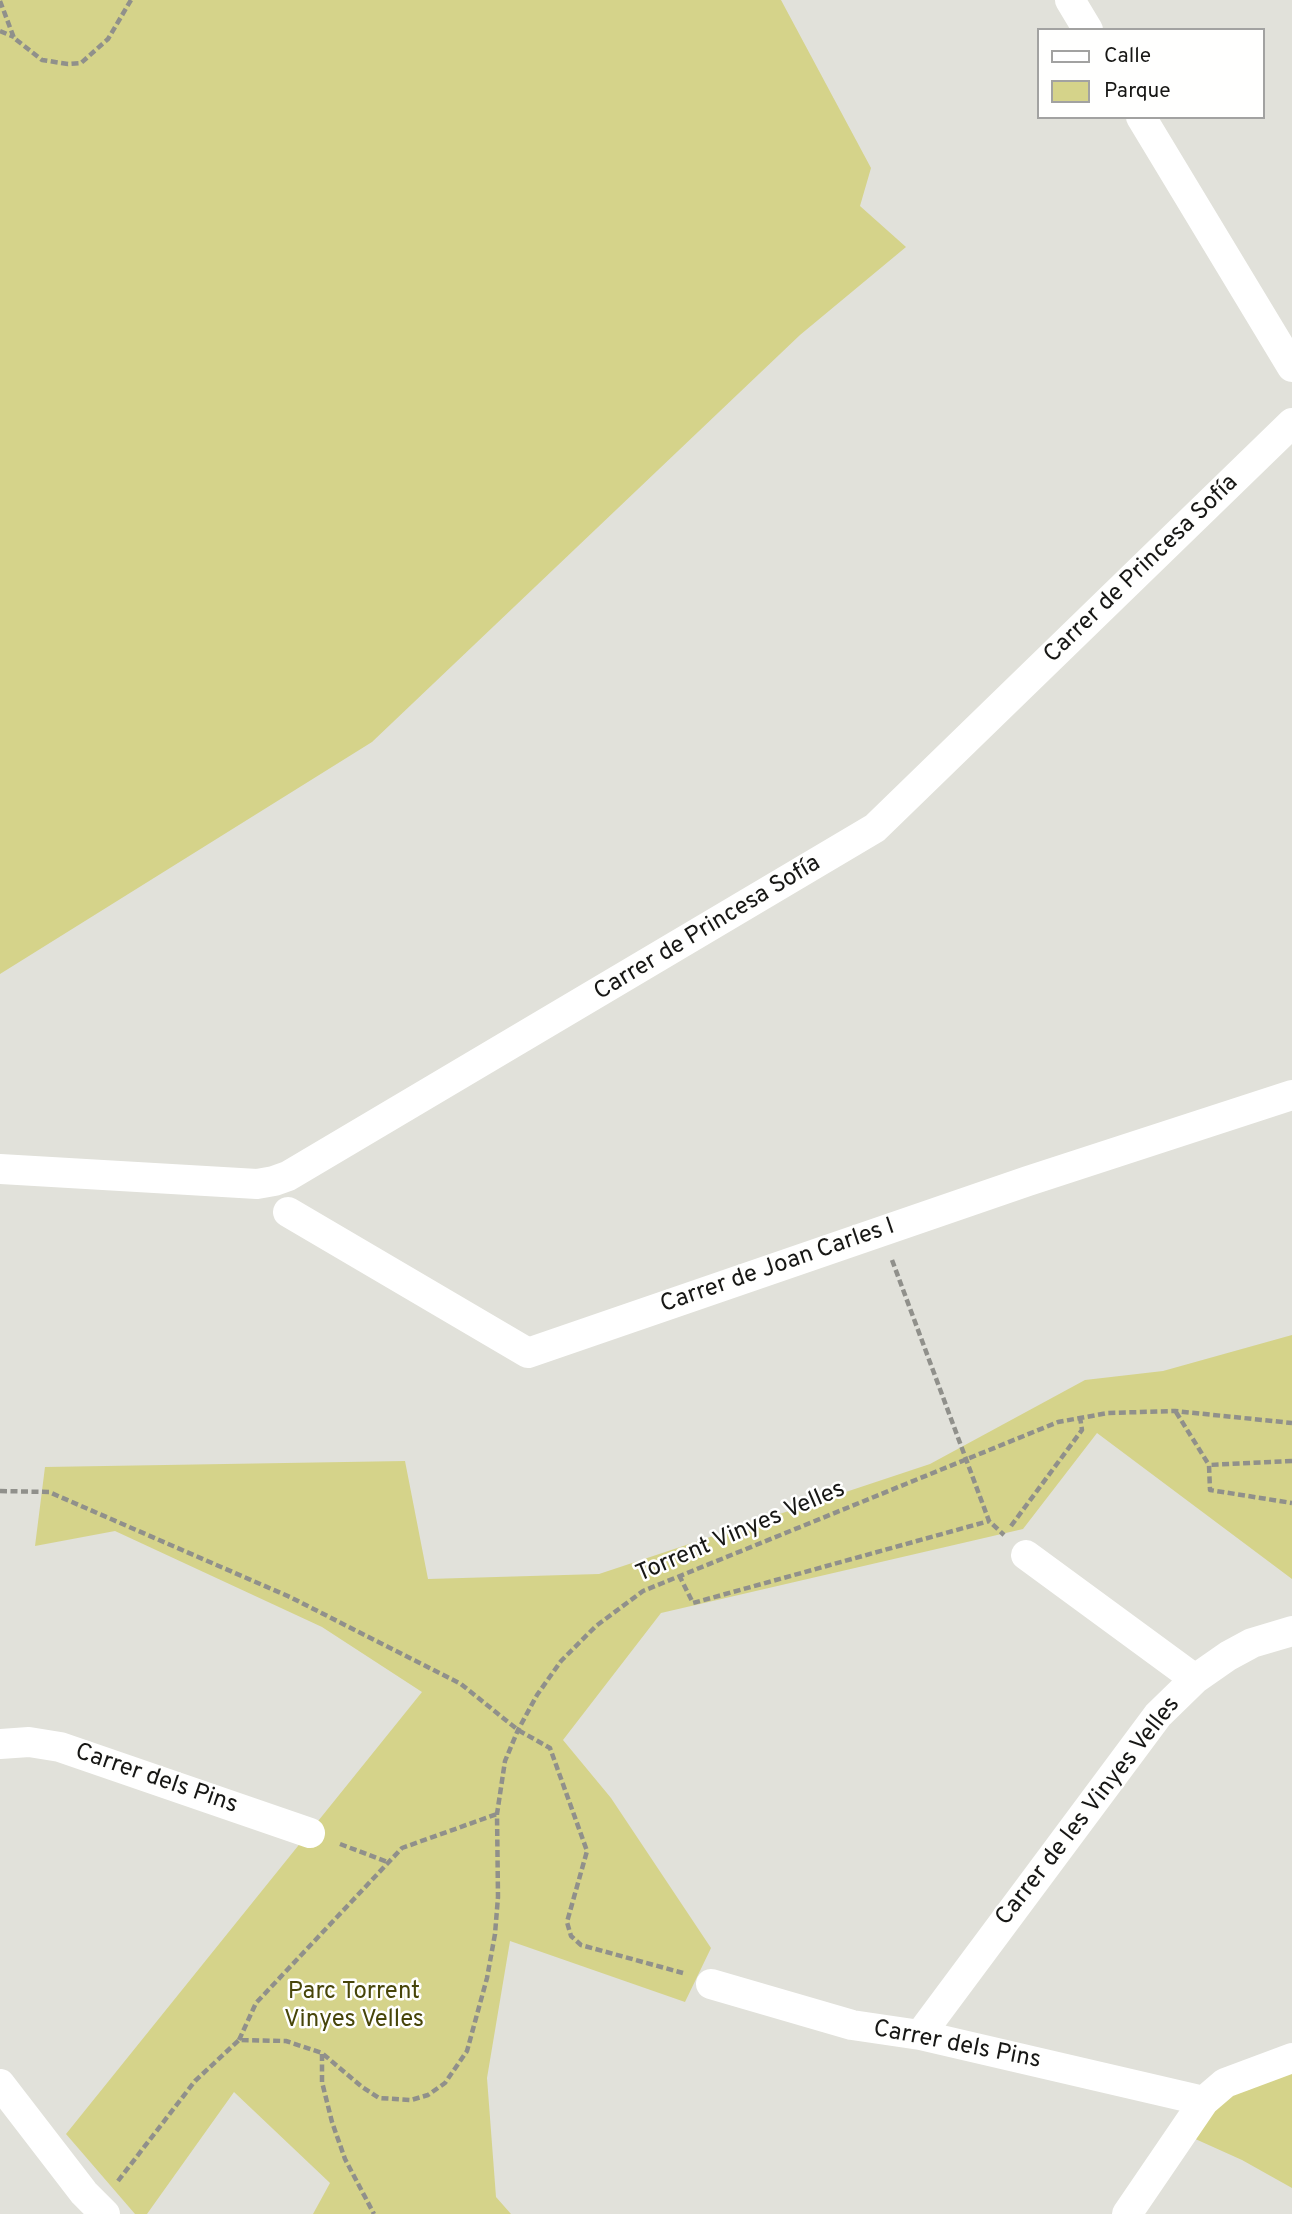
<!DOCTYPE html>
<meta charset="utf-8">
<style>
body{margin:0}
#map{position:relative;width:1292px;height:2214px;overflow:hidden;background:#e1e1da;font-family:Overpass,sans-serif}
canvas{display:block}
.legend{position:absolute;left:1037px;top:28px;width:228px;height:91px;box-sizing:border-box;background:#fffffe;border:2px solid #a2a2a1;margin:0;padding:9px 12px;list-style:none;font-size:21px;color:#171715}
.legend li{display:flex;align-items:center;gap:14px;height:35px}
.legend b{width:35px;border:2px solid #a2a2a1}
</style>
<div id="map">
<canvas width="1292" height="2214"></canvas>
<ul class="legend">
<li><b style="height:9px;background:#fff"></b>Calle</li>
<li><b style="height:19px;background:#d5d38a"></b>Parque</li>
</ul>
</div>
<script>
const context = document.querySelector('canvas').getContext('2d');
context.lineJoin = 'round';
function fill(path, color) { context.fillStyle = color; context.fill(path, 'evenodd'); }
const shape = rows => new Path2D(rows.map(r => 'M' + r).join(''));
function strokePath(path, color, width, dash) { context.strokeStyle = color; context.lineWidth = width; context.lineCap = dash ? 'butt' : 'round'; context.setLineDash(dash || []); context.stroke(path); }
function drawText(font, color, halo, rows, align = 'center') {
  context.font = font + ' Overpass,sans-serif'; context.lineWidth = 5; context.setLineDash([]); context.textBaseline = 'middle'; context.strokeStyle = halo; context.fillStyle = color; for (const [text, x, y, turn = 0] of rows) {
    context.save(); context.translate(x, y); context.rotate((+turn || 0) * Math.PI / 180); context.textAlign = isNaN(turn) ? turn : align; if (halo) context.strokeText(text, 0, 0); context.fillText(text, 0, 0); context.restore();
  }
}
const green = shape([
 [0,0,781,0,871,168,860,206,906,247,800,335,372,742,0,974],
 [1292,1335,1292,1579,1097,1433,1023,1529,661,1613,563,1740,611,1798,711,1948,685,2002,510,1941,487,2078,496,2197,511,2214,313,2214,330,2183,234,2092,147,2214,135,2214,66,2134,422,1692,322,1627,115,1531,35,1546,45,1467,405,1461,428,1579,599,1574,930,1464,1085,1380,1163,1371],
 [1292,2058,1292,2188,1242,2160,1182,2133,1204,2101]
]);
const path = shape([
 [0,1,14,38,42,60,68,64,81,63,108,39,131,0],
 [0,31,14,37],
 [892,1260,989,1521,1004,1535],
 [1176,1412,1209,1465],
 [1292,1461,1209,1465,1210,1490,1292,1503],
 [0,1491,49,1492,290,1597,461,1684,518,1730,550,1748,587,1851,567,1922,571,1936,581,1945,683,1973],
 [1011,1526,1082,1430,1080,1417],
 [679,1575,693,1603,989,1521],
 [340,1844,390,1863],
 [239,2040,256,2003,402,1848,497,1814],
 [322,2054,322,2082,332,2122,345,2159,374,2214],
 [118,2181,195,2081,239,2040,286,2041,322,2053,362,2087,379,2098,411,2100,428,2095,445,2083,467,2051,487,1978,495,1934,498,1897,497,1814,505,1761,518,1730,537,1695,561,1661,596,1626,643,1591,1058,1422,1108,1413,1175,1411,1292,1423]
]);
const street = shape([
 [1070,0,1088,30],
 [1141,117,1292,367],
 [0,1169,257,1184,274,1181,288,1176,875,828,1292,423],
 [288,1212,528,1353,1028,1181,1292,1095],
 [1026,1555,1195,1679],
 [0,1744,29,1742,60,1747,310,1833],
 [711,1984,852,2025,920,2035,1204,2101],
 [920,2035,1158,1715,1195,1679,1228,1656,1252,1643,1292,1631],
 [0,2084,84,2193,105,2214],
 [1127,2214,1204,2101,1225,2083,1292,2058]
]);
const streetNames = [
 ["Carrer de Princesa Sofía",1142,570,-44],
 ["Carrer de Princesa Sofía",708,929,-31],
 ["Carrer de Joan Carles I",778,1267,-19],
 ["Torrent Vinyes Velles",741,1533,-23],
 ["Carrer dels Pins",156,1780,19],
 ["Carrer de les Vinyes Velles",1089,1812,-52],
 ["Carrer dels Pins",957,2046,11]
];
const parkNames = [
 ["Parc Torrent",354,1993],
 ["Vinyes Velles",354,2021]
];
fill(green, '#d5d38a');
strokePath(path, '#90908b', 4.5, [7, 3.5]);
strokePath(street, '#fff', 30);
drawText('24px', '#171715', '#fffffe', streetNames);
drawText('24px', '#474509', '#fffffe', parkNames);
</script>
